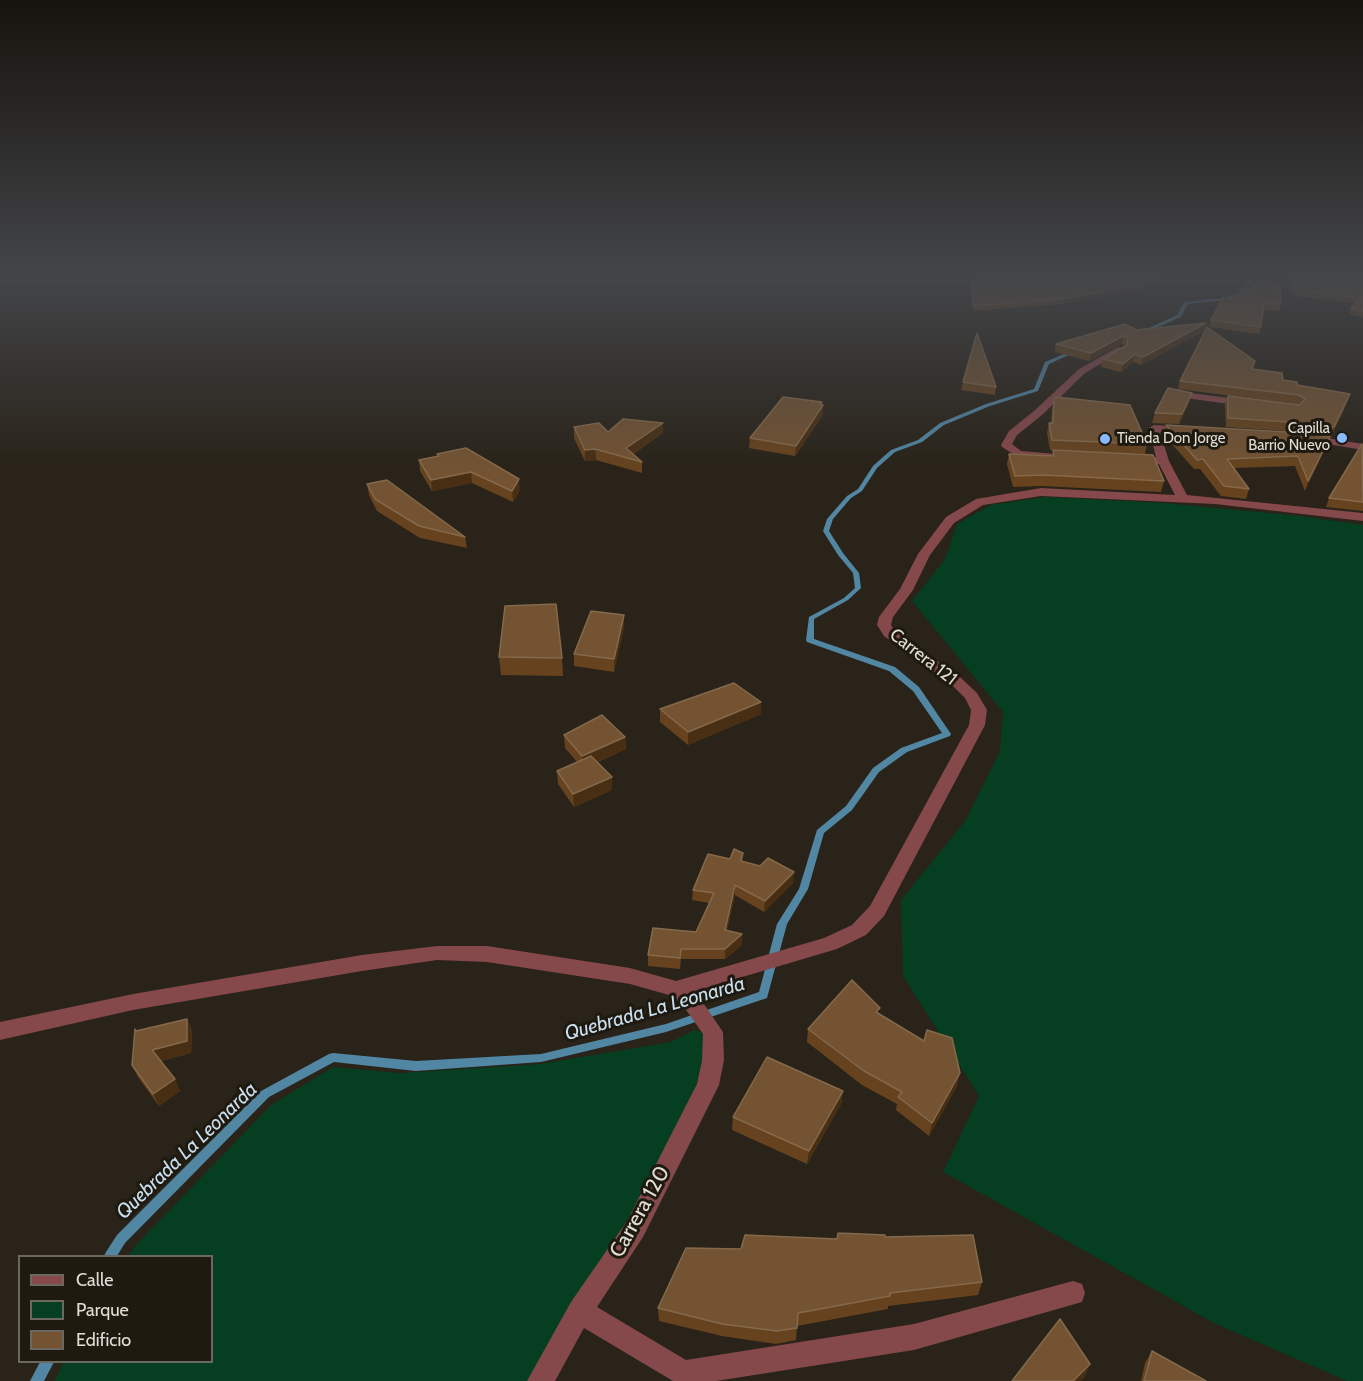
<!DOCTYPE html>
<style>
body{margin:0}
#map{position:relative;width:1363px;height:1381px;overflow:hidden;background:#292319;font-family:Cabin,sans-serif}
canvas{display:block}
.legend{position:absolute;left:18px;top:1255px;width:195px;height:108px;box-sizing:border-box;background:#1f1a10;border:2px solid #6d685f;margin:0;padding:8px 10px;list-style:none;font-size:18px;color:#e1ddd6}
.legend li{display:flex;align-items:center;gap:12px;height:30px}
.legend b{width:30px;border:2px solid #6d685f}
</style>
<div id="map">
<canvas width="1363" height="1381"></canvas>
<ul class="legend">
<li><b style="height:8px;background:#85484b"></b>Calle</li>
<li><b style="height:16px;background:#063e22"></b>Parque</li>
<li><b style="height:16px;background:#735332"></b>Edificio</li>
</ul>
</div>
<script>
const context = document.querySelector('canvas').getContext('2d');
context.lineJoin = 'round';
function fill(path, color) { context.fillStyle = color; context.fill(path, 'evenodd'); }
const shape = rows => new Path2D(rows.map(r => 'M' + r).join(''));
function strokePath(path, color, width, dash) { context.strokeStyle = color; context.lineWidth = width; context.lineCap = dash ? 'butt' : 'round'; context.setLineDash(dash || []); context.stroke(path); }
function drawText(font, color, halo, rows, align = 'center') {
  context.font = font + ' Cabin,sans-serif'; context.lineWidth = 6; context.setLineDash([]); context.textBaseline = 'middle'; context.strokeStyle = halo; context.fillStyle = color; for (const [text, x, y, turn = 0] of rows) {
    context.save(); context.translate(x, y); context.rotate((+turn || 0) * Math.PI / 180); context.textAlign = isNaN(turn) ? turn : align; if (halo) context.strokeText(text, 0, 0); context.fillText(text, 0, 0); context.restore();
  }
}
const green = shape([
 [1045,497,1164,503,1300,516,1363,525,1363,1381,1347,1381,1214,1323,943,1172,979,1096,903,976,901,900,965,821,1000,751,1003,712,912,601,945,559,957,524,991,505],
 [694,1030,701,1032,707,1041,686,1126,527,1381,54,1381,64,1362,212,1362,212,1256,128,1256,135,1246,271,1105,333,1067,400,1073,540,1064,671,1042]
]);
const stream = shape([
 [1249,276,1253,276,1253,279,1241,295,1226,300,1188,304,1181,317,1151,330,1147,329,1177,315,1184,302,1225,298,1239,293,1249,279,1249,276],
 [1071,351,1075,352,1049,364,1038,391,990,406,944,425,922,442,895,452,877,468,862,491,851,498,833,519,829,531,843,553,859,573,861,588,848,600,814,619,814,639,895,667,919,687,951,734,950,736,907,752,879,772,852,810,824,833,808,889,787,924,767,998,666,1032,541,1062,416,1071,334,1062,269,1097,125,1243,117,1256,104,1256,106,1252,117,1235,261,1091,329,1054,333,1053,416,1061,541,1054,666,1024,759,992,777,924,799,889,817,830,846,806,873,768,901,748,942,733,913,691,889,671,807,642,806,640,809,617,844,598,855,588,853,573,838,555,823,531,827,519,847,496,858,489,873,466,891,450,918,440,940,423,986,404,1034,389,1045,362,1071,351],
 [40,1362,54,1362,44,1381,30,1381,40,1362]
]);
const minor = shape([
 [1118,347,1126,349,1085,373,1042,415,1017,435,1012,444,1021,451,1068,455,1068,459,1018,457,1002,447,1001,445,1009,431,1034,411,1079,369,1118,347],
 [1174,391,1245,400,1250,403,1245,406,1170,396,1170,392,1174,391],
 [1154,425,1185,427,1190,430,1185,433,1160,432,1169,461,1187,495,1363,513,1363,521,1215,504,1041,496,983,505,954,523,930,555,913,590,893,617,891,625,894,630,960,677,977,693,987,710,985,725,884,916,866,935,837,949,695,991,723,1032,724,1060,719,1085,643,1237,597,1307,686,1360,914,1324,1073,1281,1082,1284,1085,1293,1082,1302,914,1350,716,1381,673,1381,584,1328,555,1381,527,1381,571,1302,627,1221,697,1084,702,1060,703,1034,682,1004,669,995,630,984,487,962,437,960,362,971,133,1010,0,1040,0,1022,133,994,362,955,437,946,487,946,630,968,676,981,824,938,852,925,870,906,969,725,971,710,965,698,950,683,884,636,877,625,879,617,900,589,918,554,946,517,976,499,1041,488,1175,495,1159,464,1136,463,1130,460,1136,457,1156,457,1149,428,1154,425],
 [1308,435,1363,444,1363,450,1304,440,1303,438,1308,435]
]);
const wall = shape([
 [969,276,1156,276,1161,285,1063,304,973,311],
 [1285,276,1363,276,1363,317,1349,314,1351,308,1356,303,1294,296],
 [1267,282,1281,304,1279,311,1263,310,1261,327,1259,334,1209,327,1211,320,1230,299],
 [1136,330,1204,331,1141,365,1133,362,1121,372,1101,367,1103,359,1126,346,1122,344,1089,361,1055,352,1056,344],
 [1252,369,1347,403,1331,437,1301,432,1226,427,1225,405,1228,396,1299,405,1296,404,1178,389,1180,381],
 [963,382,996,387,995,395,961,390],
 [1054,399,1147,444,1145,454,1050,450,1047,433,1049,423,1051,423,1052,408],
 [1189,403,1179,424,1152,423,1155,413],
 [822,405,823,405,823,415,795,456,749,448,750,438],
 [1166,425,1326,446,1305,491,1295,466,1234,468,1249,489,1246,499,1221,496,1200,469,1194,469,1163,434],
 [574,427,608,432,663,433,633,454,642,462,642,473,596,460,585,461,574,438],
 [1363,444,1363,511,1326,507,1329,498],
 [1053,450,1164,481,1161,492,1041,486,1013,487,1007,464,1009,454,1052,455],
 [437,454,520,490,513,502,472,483,432,491,420,471,419,460,437,457],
 [367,484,465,537,467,548,420,538,377,511,369,495],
 [624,627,614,672,574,666,574,654],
 [499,657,562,658,563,676,501,675],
 [660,709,761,714,688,745,660,722],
 [564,735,625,737,626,749,598,762,612,777,612,790,574,807,558,784,557,771,577,762,565,748],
 [743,862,793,883,764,912,735,895,727,930,742,934,742,945,725,959,681,959,680,969,648,966,648,955,696,932,709,903,692,900,693,890],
 [879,1014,924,1041,957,1086,929,1136,896,1110,897,1104,862,1085,807,1042,808,1029],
 [187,1019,192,1031,191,1053,161,1061,180,1091,159,1106,138,1077,132,1065,136,1031],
 [843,1091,841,1104,807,1164,732,1130,733,1117],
 [838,1233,885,1237,982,1282,978,1295,888,1306,888,1309,797,1326,796,1340,776,1344,722,1336,659,1321,658,1308,741,1249,837,1239],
 [1152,1351,1206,1381,1141,1381,1145,1363]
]);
const shadedWall = shape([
 [1162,280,1161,285,1063,304,1064,299],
 [1206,323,1204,331,1141,365,1143,357],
 [1123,336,1122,344,1089,361,1091,353],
 [1135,354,1133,362,1121,372,1123,364],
 [1192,393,1189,403,1179,424,1182,414],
 [1350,394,1347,403,1331,437,1334,427],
 [822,402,821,408,823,405,823,415,795,456,796,446],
 [663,423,663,433,626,458,626,448],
 [1330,437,1326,446,1305,491,1308,481],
 [595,449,596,460,585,461,585,450],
 [471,472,472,483,432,491,431,480],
 [519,479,520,490,513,502,512,491],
 [624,615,624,627,614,672,614,659],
 [761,702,761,714,688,745,688,732],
 [625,737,626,749,582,769,582,756],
 [612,777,612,790,574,807,573,794],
 [794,872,793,883,764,912,765,901],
 [735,885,735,895,724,940,725,930],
 [742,934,742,945,725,959,725,949],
 [187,1019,192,1031,191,1053,157,1062,152,1050],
 [960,1073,957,1086,929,1136,932,1123],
 [175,1079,180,1091,159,1106,153,1094],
 [843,1091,841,1104,807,1164,809,1151],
 [1090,1364,1085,1377,1080,1381,1073,1381]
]);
const building = shape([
 [970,276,1156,276,1162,280,1064,299,973,306,970,276],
 [1289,276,1363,276,1363,311,1351,308,1361,298,1295,290,1289,276],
 [1268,280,1267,282,1280,283,1281,304,1264,303,1261,327,1211,320,1223,297,1230,299,1262,281,1268,280],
 [1206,323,1143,357,1135,354,1123,364,1103,359,1127,345,1128,338,1123,336,1091,353,1056,344,1125,324,1136,330,1206,323],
 [1207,327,1255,361,1252,369,1282,373,1283,380,1297,382,1297,385,1350,394,1334,427,1304,423,1228,418,1228,396,1299,405,1306,399,1299,395,1180,381,1207,327],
 [977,333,996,387,963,382,977,333],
 [1168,388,1192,393,1182,414,1155,413,1168,388],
 [783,397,822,402,820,404,823,405,796,446,750,438,783,397],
 [1056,397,1130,405,1147,444,1052,440,1049,423,1053,423,1054,399,1056,397],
 [623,419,663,423,626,448,642,462,595,449,585,450,574,427,599,423,608,432,623,419],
 [1166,425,1304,433,1330,437,1308,481,1298,456,1227,459,1249,489,1224,486,1203,459,1197,460,1166,425],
 [1362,444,1363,502,1329,498,1362,444],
 [466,448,519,479,512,491,471,472,431,480,419,460,439,456,437,454,466,448],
 [1053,450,1153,455,1164,481,1043,475,1015,476,1009,454,1054,456,1053,450],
 [387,480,465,537,419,526,375,499,367,484,387,480],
 [556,604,562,658,499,657,505,606,556,604],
 [591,611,624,615,614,659,574,654,591,611],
 [734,683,761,702,688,732,660,709,734,683],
 [602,715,625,737,582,756,564,735,602,715],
 [591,756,612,777,573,794,557,771,591,756],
 [734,849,743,853,741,861,760,866,768,858,794,872,765,901,735,885,725,930,742,934,725,949,681,949,680,958,648,955,653,928,696,932,714,893,693,890,708,854,730,859,734,849],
 [852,980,880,1008,876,1012,924,1041,927,1030,952,1038,960,1073,932,1123,898,1097,902,1092,864,1071,808,1029,852,980],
 [187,1019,187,1041,152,1050,175,1079,153,1094,132,1065,135,1029,136,1031,187,1019],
 [767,1057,843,1091,809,1151,733,1117,767,1057],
 [838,1233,885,1235,885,1237,973,1235,982,1282,890,1293,890,1296,798,1313,797,1328,777,1331,722,1324,658,1308,686,1248,741,1249,745,1235,837,1239,838,1233],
 [1060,1319,1090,1364,1073,1381,1012,1381,1060,1319],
 [1152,1351,1206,1381,1144,1381,1152,1351]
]);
const markers = [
 [1342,438,6,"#89bafc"],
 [1105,439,6,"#89bafc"]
];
const farPoinames = [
 ["Capilla",1330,429],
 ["Barrio Nuevo",1330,446],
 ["Tienda Don Jorge",1117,439,"left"]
];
const streetNames = [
 ["Carrera 121",923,657,38]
];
const waterNames = [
 ["Quebrada La Leonarda",655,1009,-16],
 ["Quebrada La Leonarda",187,1151,-44]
];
const nearStreetnames = [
 ["Carrera 120",640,1212,-61]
];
fill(green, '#063e22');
fill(stream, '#5287a4');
fill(minor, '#85484b');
fill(wall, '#66431e');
fill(shadedWall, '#482f14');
fill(building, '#735332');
strokePath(building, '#85694b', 1.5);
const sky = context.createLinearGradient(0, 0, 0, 470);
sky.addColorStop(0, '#17130e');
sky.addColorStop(0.59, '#434549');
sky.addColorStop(1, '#43454900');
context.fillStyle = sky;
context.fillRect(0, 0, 1363, 470);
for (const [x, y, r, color] of markers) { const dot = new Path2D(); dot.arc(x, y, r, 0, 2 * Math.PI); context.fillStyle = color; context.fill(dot); strokePath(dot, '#1f1a10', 2); }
drawText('15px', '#e1ddd6', '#1f1a10', farPoinames, 'right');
drawText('18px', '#e1ddd6', '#1f1a10', streetNames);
drawText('italic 20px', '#c9deee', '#1f1a10', waterNames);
drawText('21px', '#e1ddd6', '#1f1a10', nearStreetnames);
</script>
